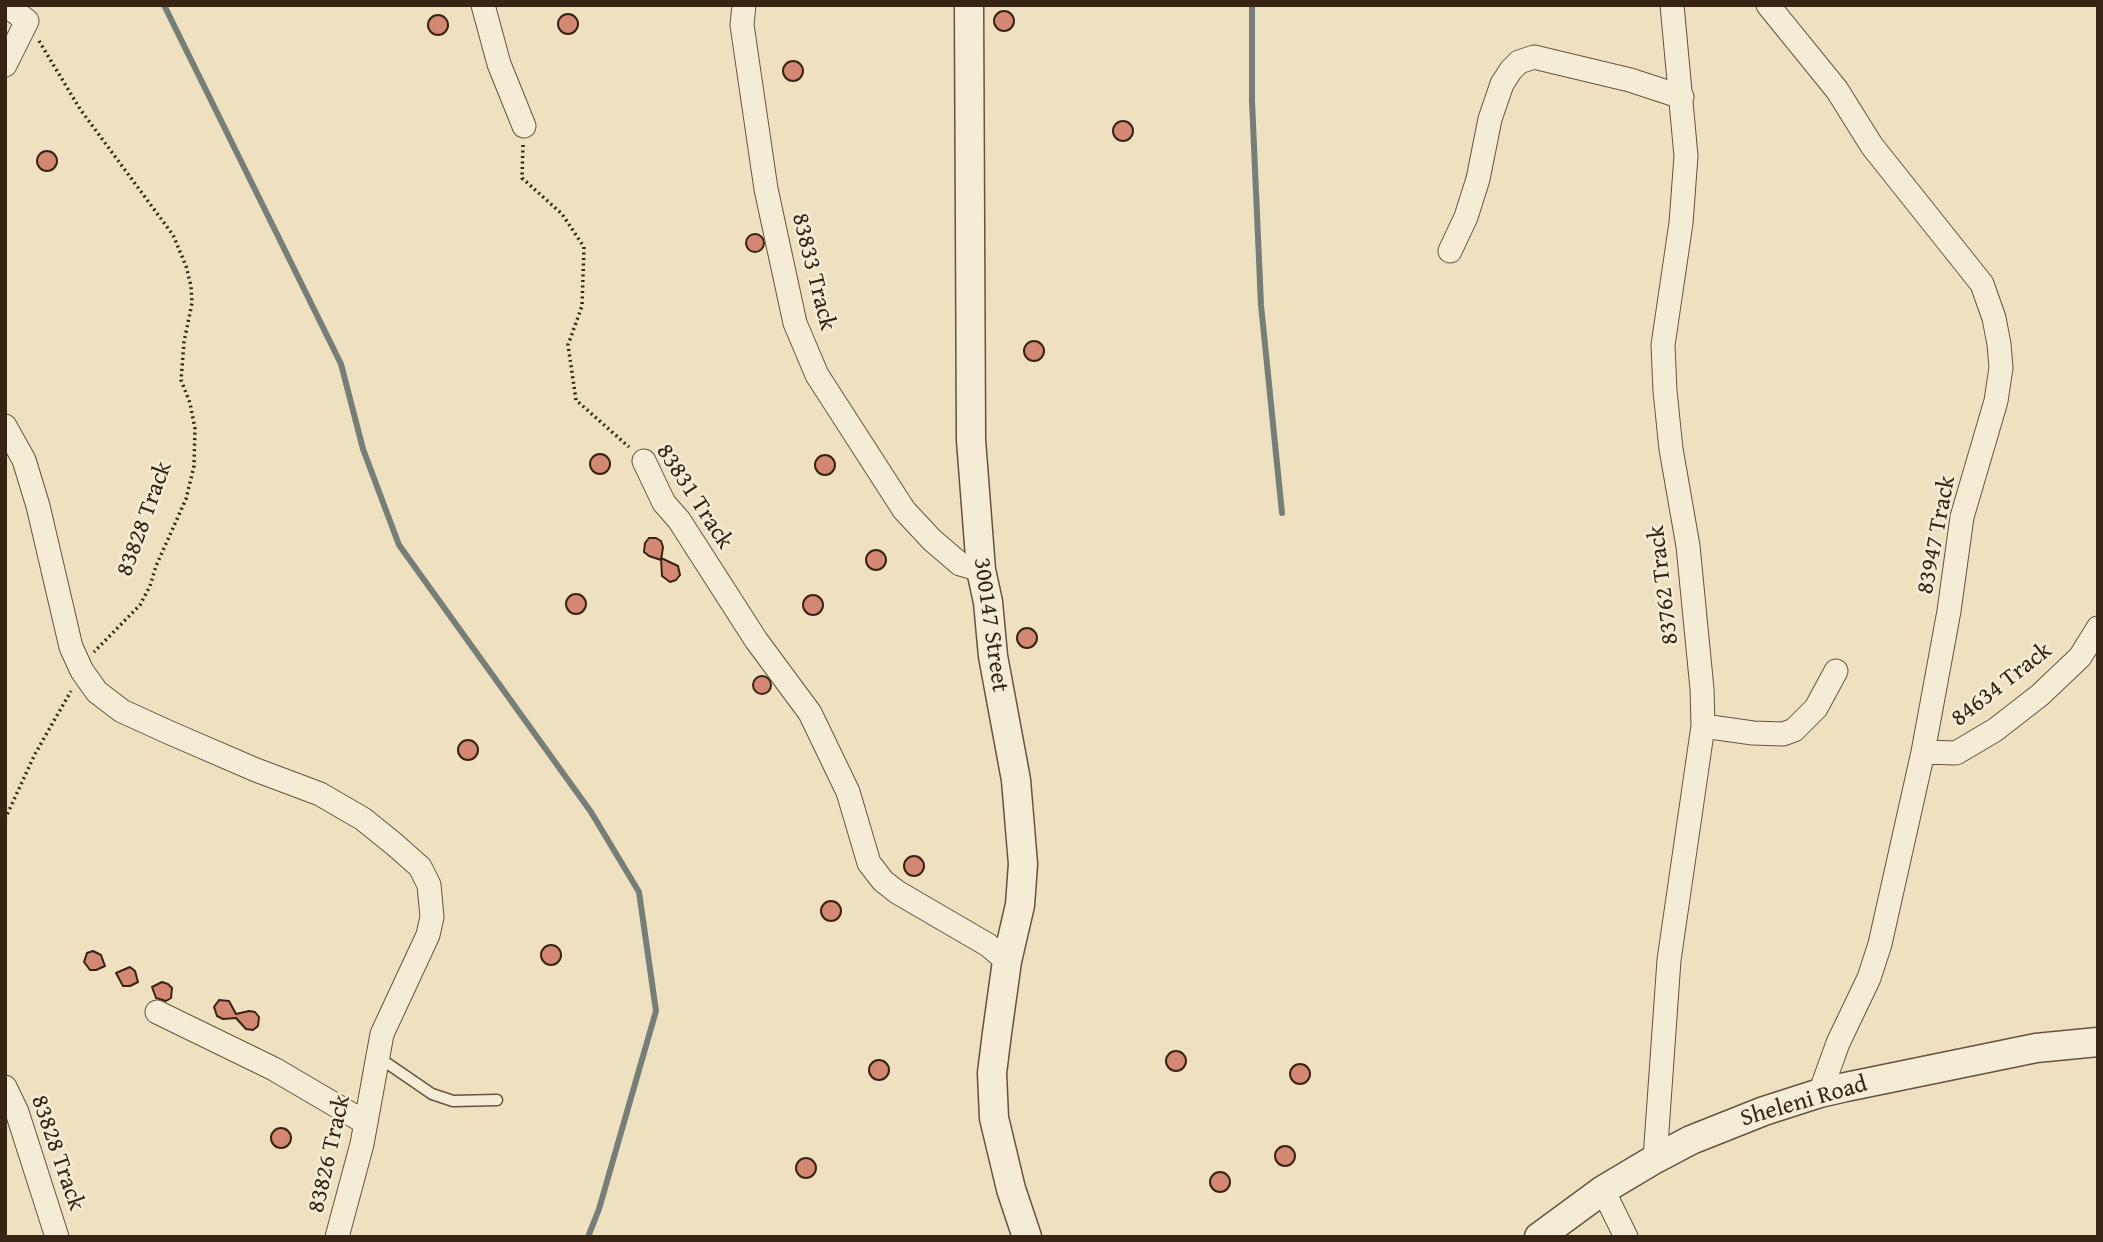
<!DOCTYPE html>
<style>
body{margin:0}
#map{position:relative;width:2103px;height:1242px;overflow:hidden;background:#efe1c0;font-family:"Gentium Book Plus",serif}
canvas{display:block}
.frame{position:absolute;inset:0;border:7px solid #372413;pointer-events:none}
</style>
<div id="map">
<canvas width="2103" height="1242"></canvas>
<div class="frame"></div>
</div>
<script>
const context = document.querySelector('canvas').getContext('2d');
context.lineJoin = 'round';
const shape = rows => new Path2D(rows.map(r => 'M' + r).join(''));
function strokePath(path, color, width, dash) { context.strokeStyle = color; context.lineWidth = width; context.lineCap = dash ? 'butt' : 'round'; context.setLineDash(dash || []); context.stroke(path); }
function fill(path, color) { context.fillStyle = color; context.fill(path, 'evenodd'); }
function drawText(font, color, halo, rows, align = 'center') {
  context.font = font + ' "Gentium Book Plus",serif'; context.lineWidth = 5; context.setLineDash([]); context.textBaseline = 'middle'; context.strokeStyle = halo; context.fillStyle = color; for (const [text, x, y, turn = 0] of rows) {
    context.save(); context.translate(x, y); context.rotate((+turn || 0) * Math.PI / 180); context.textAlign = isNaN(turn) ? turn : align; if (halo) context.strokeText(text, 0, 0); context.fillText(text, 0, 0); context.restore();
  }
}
const stream = shape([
 [164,5,341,364,363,449,399,545,591,812,639,892,656,1011,599,1209,588,1237],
 [1252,5,1252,101,1261,305,1282,513]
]);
const building = shape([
 '994 21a10 10 0 1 1 20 0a10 10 0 1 1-20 0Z',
 '558 24a10 10 0 1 1 20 0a10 10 0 1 1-20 0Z',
 '428 25a10 10 0 1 1 20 0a10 10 0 1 1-20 0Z',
 '783 71a10 10 0 1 1 20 0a10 10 0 1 1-20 0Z',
 '1113 131a10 10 0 1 1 20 0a10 10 0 1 1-20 0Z',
 '37 161a10 10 0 1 1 20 0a10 10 0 1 1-20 0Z',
 '746 243a9 9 0 1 1 18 0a9 9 0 1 1-18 0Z',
 '1024 351a10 10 0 1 1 20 0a10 10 0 1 1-20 0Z',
 '590 464a10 10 0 1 1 20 0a10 10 0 1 1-20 0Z',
 '815 465a10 10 0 1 1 20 0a10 10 0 1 1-20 0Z',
 [649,538,656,538,661,541,663,547,661,560,649,556,644,552,645,543,649,538],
 '866 560a10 10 0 1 1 20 0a10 10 0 1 1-20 0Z',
 [661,558,678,566,680,575,676,580,670,582,662,576,661,558],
 '566 604a10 10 0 1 1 20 0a10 10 0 1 1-20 0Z',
 '803 605a10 10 0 1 1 20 0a10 10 0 1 1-20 0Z',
 '1017 638a10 10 0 1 1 20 0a10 10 0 1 1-20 0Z',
 '753 685a9 9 0 1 1 18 0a9 9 0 1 1-18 0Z',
 '458 750a10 10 0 1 1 20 0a10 10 0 1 1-20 0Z',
 '904 866a10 10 0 1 1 20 0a10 10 0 1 1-20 0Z',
 '821 911a10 10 0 1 1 20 0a10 10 0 1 1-20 0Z',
 '541 955a10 10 0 1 1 20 0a10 10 0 1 1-20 0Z',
 [93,951,101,955,105,966,96,970,90,970,84,962,87,953,93,951],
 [130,967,135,971,138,982,130,986,123,986,116,973,130,967],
 [162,982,168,984,172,988,171,998,166,1001,156,998,152,987,162,982],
 [219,1000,229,1001,236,1014,249,1011,255,1012,259,1017,258,1026,253,1030,246,1029,236,1018,223,1019,217,1016,214,1007,219,1000],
 '1166 1061a10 10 0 1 1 20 0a10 10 0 1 1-20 0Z',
 '869 1070a10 10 0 1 1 20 0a10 10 0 1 1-20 0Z',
 '1290 1074a10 10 0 1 1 20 0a10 10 0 1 1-20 0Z',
 '271 1138a10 10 0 1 1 20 0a10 10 0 1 1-20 0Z',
 '1275 1156a10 10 0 1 1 20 0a10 10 0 1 1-20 0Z',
 '796 1168a10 10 0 1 1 20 0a10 10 0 1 1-20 0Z',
 '1210 1182a10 10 0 1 1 20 0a10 10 0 1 1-20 0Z'
]);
const path = shape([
 [39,41,80,109,173,235,186,266,191,286,192,303,184,342,181,380,190,403,195,429,194,466,186,499,156,566,150,586,140,605,94,652],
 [523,145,522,178,562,214,584,247,582,306,568,345,576,400,629,447],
 [5,819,35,754,71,691]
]);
const service = shape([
 [378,1057,432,1094,453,1101,497,1100]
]);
const minor = shape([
 [483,5,499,64,524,126],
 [744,5,742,25,766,189,795,323,817,375,904,510,932,540,960,564,981,570],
 [1768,5,1837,90,1872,146,1982,284,1994,318,1999,344,2001,368,1996,401,1962,517,1949,611,1923,752,1880,944,1869,978,1838,1043,1820,1093],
 [5,65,27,21,6,5],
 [1450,251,1466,217,1478,179,1490,119,1502,84,1511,70,1519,62,1534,57,1630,80,1682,97],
 [5,426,24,460,38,506,71,647,82,671,97,692,122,711,168,732,256,770,320,794,363,819,394,844,420,867,429,885,432,917,428,935,382,1034,362,1144,337,1237],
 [644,461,664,503,679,520,756,640,810,713,848,792,869,863,883,881,897,892,988,945,1007,961],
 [1703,726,1753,733,1783,734,1794,730,1816,708,1836,671],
 [1923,752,1956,753,1995,730,2040,695,2080,657,2098,628],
 [157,1012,274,1069,366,1123],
 [5,1087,17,1112,57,1237],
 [1655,1159,1669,960,1703,726,1702,689,1688,546,1671,449,1665,391,1663,345,1681,223,1686,156,1672,5],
 [1603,1190,1626,1237]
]);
const tertiary = shape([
 [969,5,971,440,981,570,988,602,993,656,1016,780,1023,864,1020,905,1007,961,997,1033,992,1073,994,1118,1011,1189,1027,1237],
 [1539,1237,1603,1190,1655,1159,1691,1140,1764,1111,1820,1093,1846,1087,2036,1048,2098,1042]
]);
const streetNames = [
 ["83833 Track",813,272,76],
 ["83831 Track",694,497,57],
 ["83828 Track",145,519,-70],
 ["83947 Track",1937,535,-79],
 ["83762 Track",1664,585,-97],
 ["300147 Street",990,625,82],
 ["84634 Track",2002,685,-38],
 ["Sheleni Road",1804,1102,-16],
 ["83828 Track",57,1153,71],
 ["83826 Track",330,1154,-77]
];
strokePath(stream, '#757f78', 6);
fill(building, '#d48773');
strokePath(building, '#372413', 2);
strokePath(service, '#65533e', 13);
strokePath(minor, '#65533e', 25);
strokePath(tertiary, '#65533e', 31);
strokePath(path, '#372413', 3.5, [2, 3.5]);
strokePath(service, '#f5ecd6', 10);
strokePath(minor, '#f5ecd6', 23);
strokePath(tertiary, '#f5ecd6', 28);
drawText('24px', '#372413', '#f5ecd6', streetNames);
</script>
